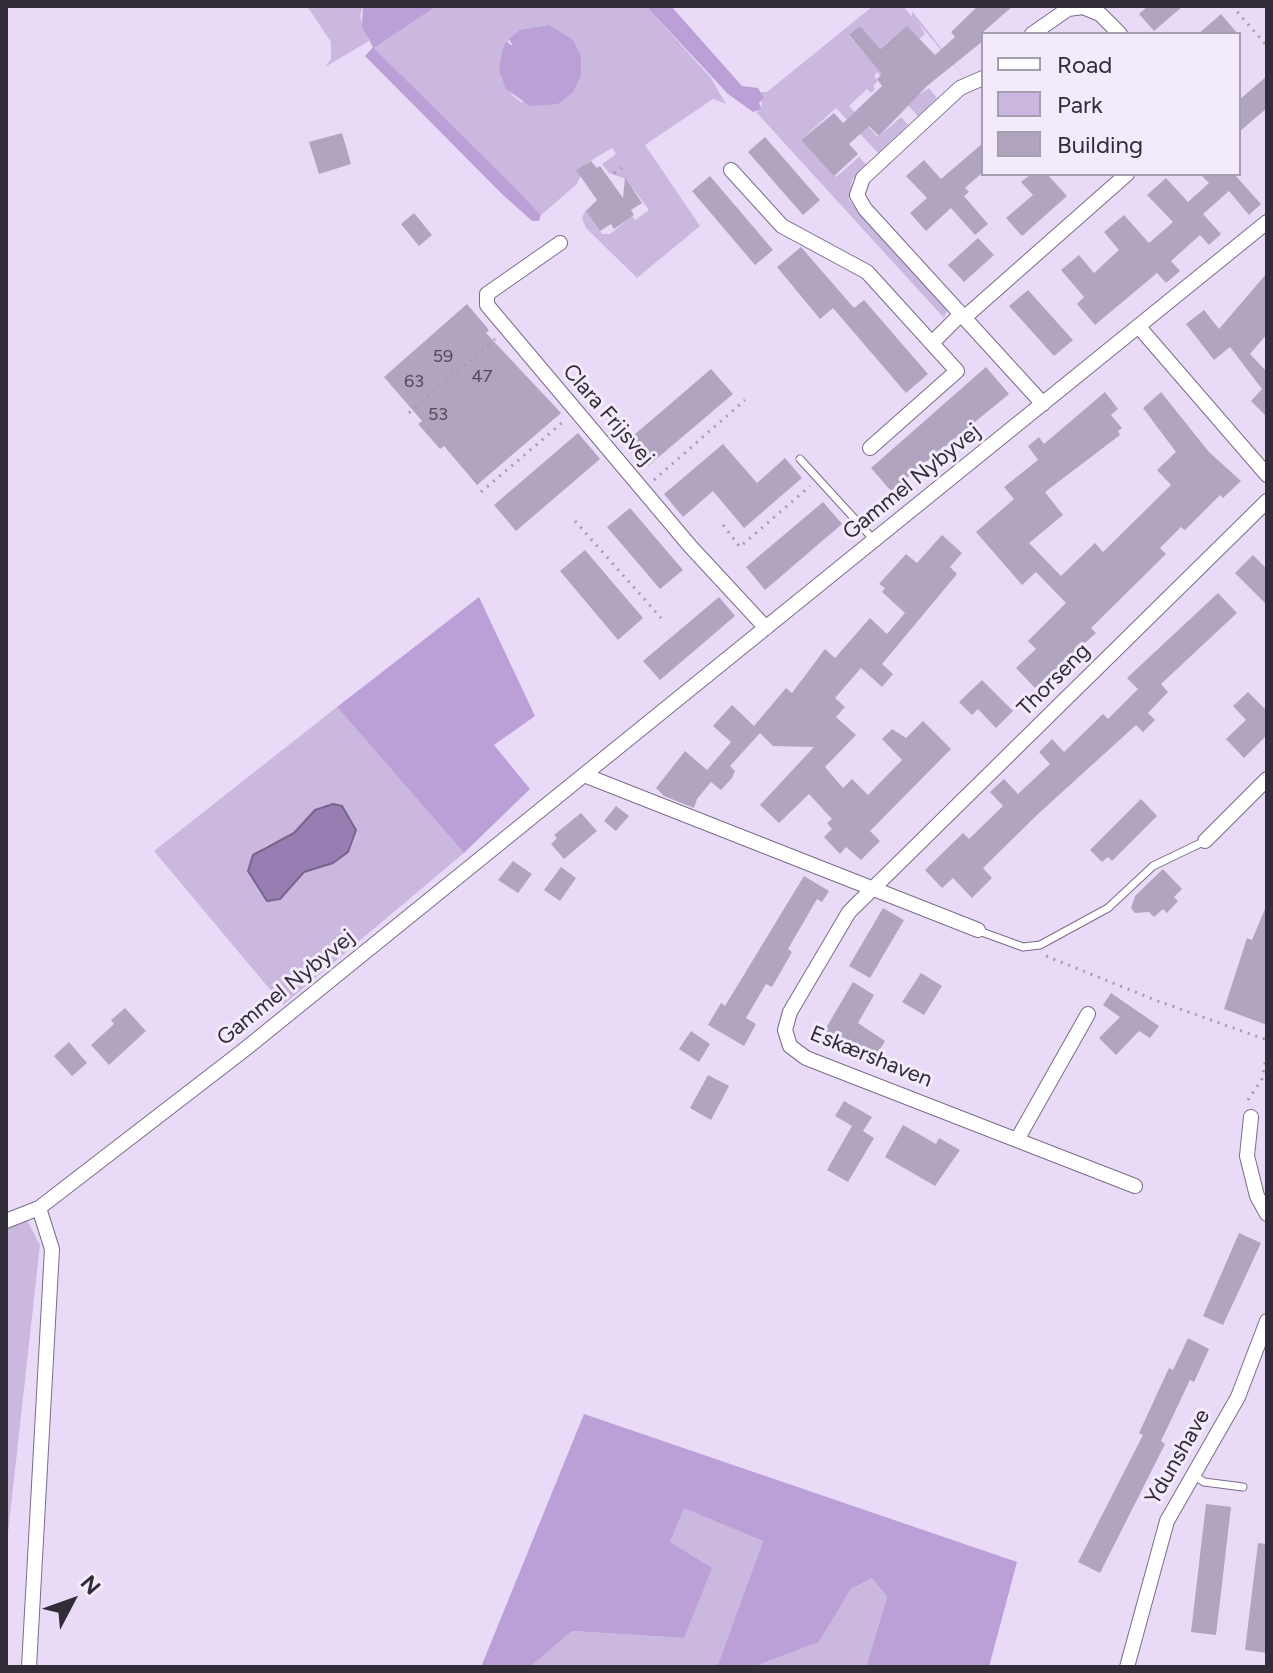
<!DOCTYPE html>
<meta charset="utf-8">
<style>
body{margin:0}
#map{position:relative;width:1273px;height:1673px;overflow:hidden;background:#e9dbf8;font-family:Figtree,sans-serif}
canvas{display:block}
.frame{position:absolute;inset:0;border:8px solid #312c37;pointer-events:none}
.legend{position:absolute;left:981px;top:32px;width:260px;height:144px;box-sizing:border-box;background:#f3ebfc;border:2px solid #a59fad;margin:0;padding:10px 14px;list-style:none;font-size:24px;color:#312c37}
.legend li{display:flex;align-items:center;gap:16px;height:40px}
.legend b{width:40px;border:2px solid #a59fad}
.north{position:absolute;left:32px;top:1561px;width:80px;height:80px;-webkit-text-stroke:6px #f3ebfc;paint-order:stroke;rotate:49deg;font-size:22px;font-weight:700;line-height:32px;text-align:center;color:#312c37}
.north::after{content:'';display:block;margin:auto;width:28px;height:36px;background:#312c37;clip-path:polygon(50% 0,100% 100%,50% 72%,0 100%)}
</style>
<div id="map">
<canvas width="1273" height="1673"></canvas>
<div class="frame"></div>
<ul class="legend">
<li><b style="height:10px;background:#fff"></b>Road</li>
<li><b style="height:22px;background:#cab8df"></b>Park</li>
<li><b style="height:22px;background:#b1a4c0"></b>Building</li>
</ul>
<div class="north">N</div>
</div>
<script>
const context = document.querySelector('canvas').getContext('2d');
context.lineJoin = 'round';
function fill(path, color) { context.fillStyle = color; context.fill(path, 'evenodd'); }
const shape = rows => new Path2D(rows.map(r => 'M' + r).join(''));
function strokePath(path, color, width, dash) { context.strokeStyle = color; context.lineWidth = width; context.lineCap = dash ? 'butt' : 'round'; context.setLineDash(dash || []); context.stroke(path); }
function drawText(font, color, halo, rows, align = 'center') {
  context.font = font + ' Figtree,sans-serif'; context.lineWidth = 6; context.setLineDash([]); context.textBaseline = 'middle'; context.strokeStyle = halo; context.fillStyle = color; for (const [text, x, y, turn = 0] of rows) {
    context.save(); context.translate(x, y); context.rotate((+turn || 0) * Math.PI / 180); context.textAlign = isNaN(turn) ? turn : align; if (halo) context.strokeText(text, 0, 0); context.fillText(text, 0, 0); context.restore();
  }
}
const green = shape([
 [307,6,363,6,360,16,369,41,325,67,331,59,331,42],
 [437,6,646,6,711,78,726,104,713,99,645,145,700,226,637,278,586,228,582,218,588,205,586,211,602,234,610,234,632,216,635,220,649,210,626,179,609,173,602,164,616,154,612,148,587,163,577,184,541,215,374,48],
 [509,39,573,92,521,102,513,96,502,80],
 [873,6,903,6,912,17,912,11,965,78,919,24,925,34,919,39,901,31,877,51,860,26,849,36,870,59,920,94,929,88,937,98,918,116,877,72,874,76,878,81,873,86,875,89,871,93,867,89,849,106,878,137,901,117,908,125,878,153,836,108,801,140,836,177,859,157,866,164,852,180,849,200,947,310,944,318,756,112,762,109,761,92,767,92],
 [337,707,464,853,283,1005,154,851],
 [294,833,339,860,304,872,280,899,262,848],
 [27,1220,40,1245,7,1542,6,1228],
 [684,1507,763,1541,717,1667,530,1667,572,1631,684,1638,670,1542],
 [872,1578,887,1597,866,1667,753,1667,819,1642,851,1589]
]);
const forest = shape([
 [363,6,437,6,374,48,510,183,541,215,539,221,532,221,502,194,365,56,373,47,362,27],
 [646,6,671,6,742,86,758,88,764,98,759,103,762,109,753,112,728,94],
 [549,25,573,40,581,56,581,75,573,92,558,104,530,106,506,89,499,71,502,51,506,42,513,46,509,39,520,30],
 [479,597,535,716,494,745,530,789,464,853,337,707],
 [584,1414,1017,1562,989,1667,866,1667,887,1597,872,1578,851,1589,819,1642,753,1667,717,1667,763,1541,684,1508,670,1542,712,1568,684,1638,572,1631,530,1667,481,1667]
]);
const water = shape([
 [333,804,342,806,356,830,348,852,333,863,304,872,280,899,267,901,248,871,253,855,294,833,315,810,333,804]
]);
const building = shape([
 [978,6,1013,6,983,32,983,41,927,86,879,136,869,126,849,144,858,154,834,176,801,140,834,113,843,123,882,86,877,79,882,74,849,35,860,26,880,49,907,26,935,55,955,37,951,32],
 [1148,6,1183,6,1154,31,1139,14],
 [1221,14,1238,34,1198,34],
 [1267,76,1267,108,1239,132,1239,100],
 [342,133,351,164,319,174,309,142],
 [765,137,820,200,803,215,748,152],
 [983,143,983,172,965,188,969,192,964,196,988,224,975,235,951,208,926,231,910,213,927,198,906,176,924,160,941,179],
 [591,161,597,168,600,166,623,198,625,177,642,203,631,210,634,215,614,229,611,224,600,231,586,211,597,200,576,170],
 [1031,174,1047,174,1067,196,1022,236,1006,218,1033,195,1021,182],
 [1200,174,1234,174,1261,204,1249,215,1229,191,1203,214,1221,234,1209,245,1200,235,1171,261,1180,271,1166,283,1157,273,1095,325,1077,304,1084,297,1061,270,1079,255,1094,273,1119,250,1104,232,1124,215,1149,243,1173,222,1147,195,1166,178,1188,202,1209,183],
 [710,176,773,250,755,265,692,191],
 [414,213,432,235,419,246,401,224],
 [978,238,994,255,964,282,948,265],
 [801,247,854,308,864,300,928,374,906,393,833,308,820,319,777,267],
 [1267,273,1267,334,1250,354,1267,372,1267,417,1251,401,1262,389,1230,347,1214,360,1186,324,1204,310,1219,329],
 [1028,290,1073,340,1054,356,1009,306],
 [467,304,489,330,486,333,561,413,477,485,444,446,440,449,418,424,422,421,384,377],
 [986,367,1009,394,891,491,871,468],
 [711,369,733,394,648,466,627,441],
 [1105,392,1118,409,1111,415,1122,428,1118,431,1120,435,1045,492,1063,515,1029,543,1061,576,1095,543,1103,552,1171,485,1157,470,1176,452,1143,408,1161,392,1209,452,1241,481,1223,498,1220,495,1185,530,1181,527,1160,548,1166,554,1091,628,1096,633,1035,688,1016,668,1036,649,1028,641,1066,603,1036,572,1022,585,976,532,1014,499,1004,487,1038,460,1028,446,1039,437,1044,444],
 [578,433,600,459,516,531,494,505],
 [723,444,757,483,785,458,802,478,744,528,713,491,683,517,664,494],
 [823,502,842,524,765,590,746,567],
 [630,508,683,570,660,589,607,527],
 [942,535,962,553,950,567,957,574,882,664,893,674,882,687,861,668,835,698,845,707,836,717,856,735,825,767,843,788,852,779,868,795,902,760,882,739,892,729,906,738,923,721,951,749,870,831,880,841,861,860,846,847,840,854,824,837,832,829,827,823,832,819,809,794,779,823,760,805,814,747,773,746,760,733,730,766,735,771,732,778,721,790,711,782,697,799,694,808,664,796,656,788,685,751,707,770,731,742,713,726,732,705,754,726,786,688,792,693,825,649,835,658,870,618,887,634,905,613,882,592,885,588,879,584,906,554,917,563],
 [585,550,643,618,618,640,560,571],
 [1253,555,1267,569,1267,605,1235,573],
 [1218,593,1237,613,1161,684,1168,692,1148,713,1155,720,1143,732,1136,725,1037,815,983,868,992,878,972,898,953,878,942,888,925,870,963,833,969,839,1003,806,990,792,1004,779,1018,794,1050,764,1039,752,1052,739,1064,752,1103,714,1108,719,1138,689,1127,678],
 [719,597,735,616,660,680,643,661],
 [982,680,1013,711,996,728,978,709,972,715,959,702],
 [1248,692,1267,711,1267,735,1244,758,1226,739,1246,720,1233,706],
 [1141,799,1157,816,1112,861,1108,857,1102,862,1090,850],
 [616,806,629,816,616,831,604,821],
 [581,813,597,831,564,859,551,844,557,838,554,835],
 [513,861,532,874,518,893,498,880],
 [561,867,576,878,560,901,544,890],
 [1163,869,1182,889,1174,897,1178,901,1167,913,1163,909,1154,917,1149,912,1135,913,1131,908,1135,896],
 [804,876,829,891,822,902,817,899,788,949,792,952,772,987,766,984,746,1018,756,1024,744,1046,708,1025,721,1003,725,1006],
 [1267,904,1267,1025,1224,1009,1247,938,1252,940],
 [883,908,904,920,870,978,849,966],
 [921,973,942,986,924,1015,902,1002],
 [853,982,874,995,858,1023,885,1041,873,1061,846,1044,841,1053,819,1040],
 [1111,993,1159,1026,1150,1038,1139,1031,1116,1055,1099,1038,1120,1017,1103,1005],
 [125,1008,146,1031,109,1065,91,1045,114,1024,111,1020],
 [691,1031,710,1044,699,1062,679,1049],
 [69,1042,87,1063,72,1076,54,1056],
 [708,1075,729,1086,711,1120,690,1108],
 [844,1101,872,1117,863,1131,874,1138,848,1182,827,1170,852,1126,835,1116],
 [903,1125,936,1144,939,1138,960,1150,935,1186,885,1157],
 [1239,1233,1261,1243,1223,1325,1203,1316],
 [1188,1338,1209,1349,1194,1382,1190,1380,1161,1441,1165,1444,1100,1573,1078,1562,1143,1435,1139,1433,1169,1368,1173,1370],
 [1206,1504,1231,1507,1216,1635,1191,1632],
 [1258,1543,1267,1544,1267,1653,1245,1650]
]);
const path = shape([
 [1232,6,1267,46],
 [614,173,622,168],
 [409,413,495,339],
 [654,480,745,400],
 [481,492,563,422],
 [575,521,661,618],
 [723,525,740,547,810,486],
 [1046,956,1155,1000,1267,1040],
 [1248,1100,1262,1079,1267,1053]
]);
const lane = shape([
 [800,459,874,540],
 [979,931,1023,947,1040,945,1108,908,1153,866,1205,841],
 [1192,1474,1204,1482,1243,1487]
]);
const street = shape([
 [1032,34,1068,9,1083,7,1100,14,1120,34],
 [983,78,960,88,863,178,857,195,865,209,1043,404],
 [731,170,782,226,867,272,957,371,870,448],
 [560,243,487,294,487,305,690,546,766,628],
 [965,317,1127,174],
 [1139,327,1267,475],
 [932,343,961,314],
 [584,775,978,930],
 [1205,841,1267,779],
 [1251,1117,1247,1156,1257,1196,1267,1214],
 [1018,1138,1088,1014],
 [1135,1186,806,1058,790,1046,785,1030,790,1012,849,912,1267,501],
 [6,1221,39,1208,244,1050,1267,222],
 [29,1667,52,1249,39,1208],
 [1127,1667,1167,1521,1238,1397,1267,1321]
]);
const numberNames = [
 ["59",443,357],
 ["47",482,377],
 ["63",414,382],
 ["53",438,415]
];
const streetNames = [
 ["Clara Frijsvej",608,415,49],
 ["Gammel Nybyvej",912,482,-39],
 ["Thorseng",1054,680,-45],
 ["Gammel Nybyvej",286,988,-39],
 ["Eskærshaven",871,1057,22],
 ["Ydunshave",1178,1457,-60]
];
fill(green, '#cab8df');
fill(forest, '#bba0d8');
fill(water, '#977db2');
strokePath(water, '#78658d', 2);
fill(building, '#b1a4c0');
strokePath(lane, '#796d87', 9);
strokePath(street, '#796d87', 16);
strokePath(path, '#a69bb2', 3, [2, 6]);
strokePath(lane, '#fff', 7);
strokePath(street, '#fff', 14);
drawText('18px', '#514a59', null, numberNames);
drawText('22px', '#312c37', '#f3ebfc', streetNames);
</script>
